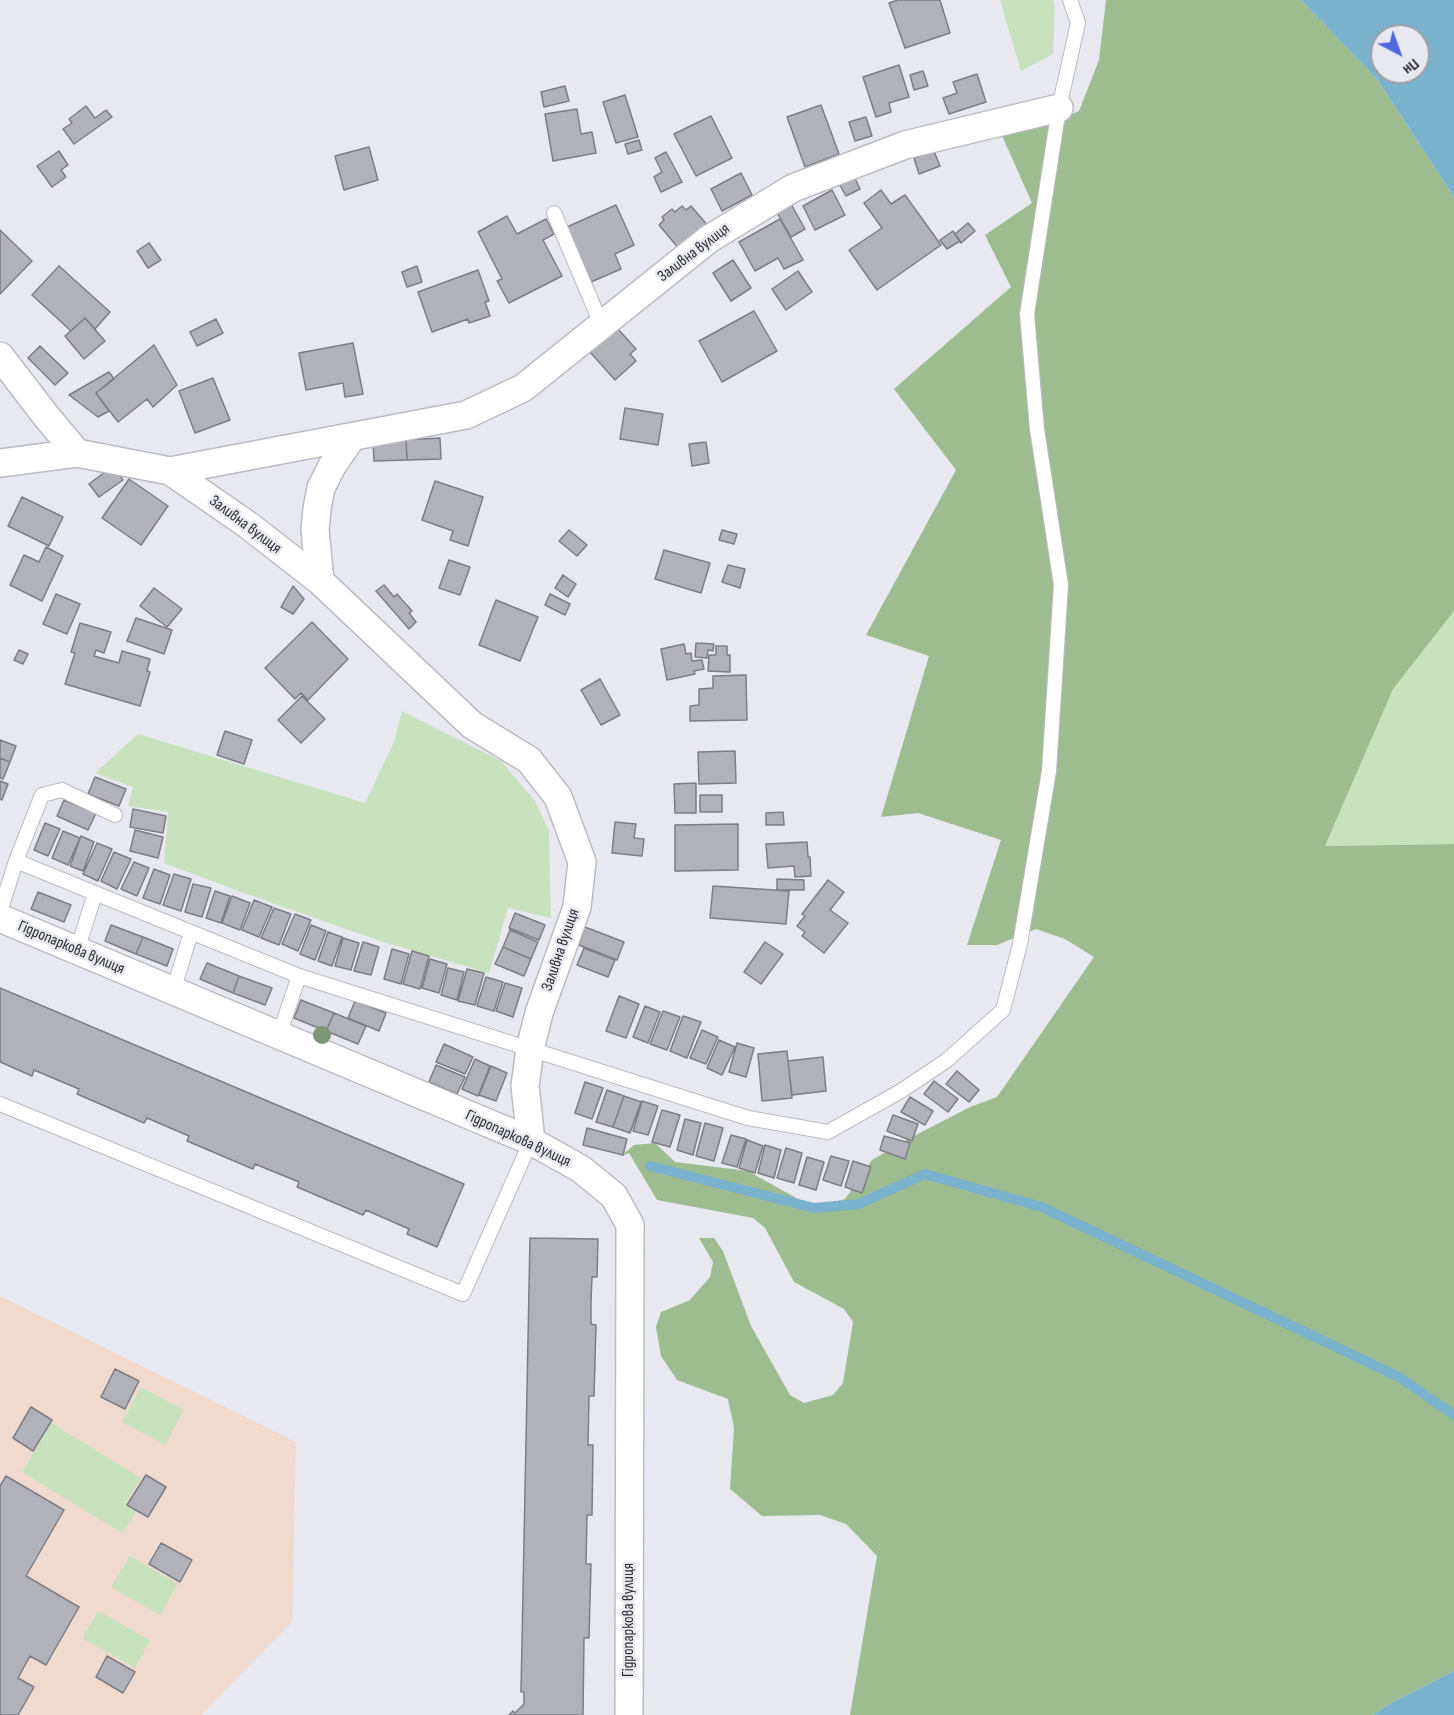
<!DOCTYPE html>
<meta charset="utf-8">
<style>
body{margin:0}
#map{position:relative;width:1454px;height:1715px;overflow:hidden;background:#e8e8f1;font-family:"Sofia Sans Condensed",sans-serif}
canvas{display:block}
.north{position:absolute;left:1370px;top:24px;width:60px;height:60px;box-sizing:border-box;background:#e8e8f1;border:2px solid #9e9ea4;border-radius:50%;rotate:139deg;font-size:16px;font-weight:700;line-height:24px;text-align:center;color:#2e2e31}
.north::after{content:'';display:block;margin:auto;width:21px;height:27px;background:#4f67dc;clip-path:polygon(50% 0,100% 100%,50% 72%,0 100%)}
</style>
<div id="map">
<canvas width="1454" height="1715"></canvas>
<div class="north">Пн</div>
</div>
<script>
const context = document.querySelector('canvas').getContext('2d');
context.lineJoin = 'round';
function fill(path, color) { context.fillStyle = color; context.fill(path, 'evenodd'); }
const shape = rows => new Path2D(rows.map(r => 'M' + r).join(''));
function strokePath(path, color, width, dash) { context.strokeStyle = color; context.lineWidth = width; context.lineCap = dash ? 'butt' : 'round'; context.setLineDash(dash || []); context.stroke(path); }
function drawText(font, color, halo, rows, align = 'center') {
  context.font = font + ' "Sofia Sans Condensed",sans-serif'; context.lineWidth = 5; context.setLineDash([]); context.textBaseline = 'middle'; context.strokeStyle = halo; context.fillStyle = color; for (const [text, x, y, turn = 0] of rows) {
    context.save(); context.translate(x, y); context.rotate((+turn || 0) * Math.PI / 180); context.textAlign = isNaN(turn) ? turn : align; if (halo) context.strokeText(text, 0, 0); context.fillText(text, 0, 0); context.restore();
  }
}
const education = shape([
 [0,1296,296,1442,292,1622,201,1715,0,1715]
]);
const green = shape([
 [1000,0,1053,0,1055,6,1053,54,1021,71],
 [1454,611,1454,844,1325,846,1393,688],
 [402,711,501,761,535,801,549,831,551,918,508,908,489,973,380,941,241,892,164,863,168,812,128,806,133,787,95,773,138,734,365,803,394,742],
 [141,1387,184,1410,165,1445,122,1422],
 [51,1423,141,1478,125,1505,136,1512,122,1533,22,1472],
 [130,1556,178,1584,160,1615,111,1587],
 [98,1611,150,1640,135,1668,82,1638]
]);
const forest = shape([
 [1106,0,1301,0,1377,79,1454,197,1454,611,1393,689,1325,846,1454,844,1454,1671,1389,1704,1373,1715,850,1715,877,1556,846,1524,820,1515,762,1516,730,1489,734,1428,728,1399,677,1380,661,1356,656,1327,661,1312,690,1300,710,1277,713,1262,699,1238,714,1238,723,1251,751,1326,790,1395,804,1403,833,1395,843,1383,853,1322,844,1309,794,1282,765,1228,753,1218,657,1200,629,1153,620,1157,634,1145,655,1143,675,1162,748,1171,814,1208,845,1199,872,1160,910,1138,970,1107,997,1097,1094,957,1065,939,1036,929,997,945,967,945,1001,840,918,813,881,817,929,656,866,635,956,470,894,389,1011,287,985,235,1032,203,1000,131,1055,121,1079,111,1099,60]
]);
const water = shape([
 [1301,0,1454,0,1454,197,1377,79],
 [1382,36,1418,36,1418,72,1382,72],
 [1454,1671,1454,1715,1373,1715,1389,1704]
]);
const stream = shape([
 [650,1166,814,1208,859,1204,925,1174,1042,1207,1399,1377,1454,1415]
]);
const building = shape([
 [898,0,940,0,950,33,905,48,889,3,898,0],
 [899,65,909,97,889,103,891,112,876,117,863,77,899,65],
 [923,71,928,86,914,90,910,75,923,71],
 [977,74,986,102,949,114,943,98,957,93,953,82,977,74],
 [565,86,569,101,544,107,541,92,565,86],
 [625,95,638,137,616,143,603,102,625,95],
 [821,105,839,154,805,167,787,117,821,105],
 [86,106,95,118,106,110,112,117,74,144,63,129,72,123,69,119,86,106],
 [577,109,581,134,592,132,596,153,553,161,545,114,577,109],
 [711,116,732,158,696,176,674,134,711,116],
 [866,117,872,136,855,141,849,122,866,117],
 [639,140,642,150,628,154,625,144,639,140],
 [369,147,378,180,344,190,335,156,369,147],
 [59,151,68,165,61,170,66,177,52,187,37,166,59,151],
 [934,151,940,166,919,174,914,158,934,151],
 [666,152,682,182,661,192,654,177,662,172,655,158,666,152],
 [741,173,752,195,722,211,711,189,741,173],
 [853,174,860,189,846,196,838,182,853,174],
 [832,190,845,215,815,230,803,206,832,190],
 [881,190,891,204,905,195,941,245,877,290,849,250,882,228,864,203,881,190],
 [790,202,805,229,791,237,775,209,790,202],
 [616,205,634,245,615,254,621,269,591,282,567,227,616,205],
 [682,206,686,210,691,206,709,227,681,251,659,225,664,220,662,217,672,209,675,212,682,206],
 [507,216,517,234,546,219,554,234,543,240,562,276,509,303,497,281,502,279,478,232,507,216],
 [780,219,803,260,784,269,778,258,755,271,739,242,780,219],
 [968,223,975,231,961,243,955,234,968,223],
 [0,230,32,261,0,294,0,230],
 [953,231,960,241,947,249,940,240,953,231],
 [149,243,161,260,148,268,137,251,149,243],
 [733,260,751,288,731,301,713,273,733,260],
 [59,266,110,312,95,329,85,318,71,331,32,295,59,266],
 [417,266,422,282,407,287,402,272,417,266],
 [478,270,489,301,485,302,490,316,469,323,468,319,432,332,418,292,478,270],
 [798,271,812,292,786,310,772,289,798,271],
 [754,311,777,351,722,382,699,341,754,311],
 [85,318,105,341,84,359,65,336,85,318],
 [216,319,223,333,197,346,190,332,216,319],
 [617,328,636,349,630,354,636,361,615,380,590,352,617,328],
 [353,343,363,394,345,397,343,383,306,390,299,353,353,343],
 [154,345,177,385,153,407,147,399,118,422,96,393,154,345],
 [40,346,68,373,55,385,28,358,40,346],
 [109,372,114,379,96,393,109,411,98,417,69,395,109,372],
 [213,378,230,420,195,433,179,391,213,378],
 [625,408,663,414,658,445,620,439,625,408],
 [440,438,441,459,407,460,406,440,440,438],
 [406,440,407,460,374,461,373,441,406,440],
 [706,442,709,463,692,466,689,444,706,442],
 [113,466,123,480,99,497,89,484,113,466],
 [129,479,168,506,141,545,102,518,129,479],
 [435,481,483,497,468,546,450,540,453,531,422,520,435,481],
 [22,497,63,517,49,546,8,526,22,497],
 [569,530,587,545,577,556,559,541,569,530],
 [722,530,737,534,734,544,719,540,722,530],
 [46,547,63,556,42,601,10,585,24,555,39,562,46,547],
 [664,550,710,563,701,593,655,579,664,550],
 [449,560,470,567,460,595,439,588,449,560],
 [728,565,745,569,740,588,722,582,728,565],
 [563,575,576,584,568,597,555,588,563,575],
 [384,585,394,597,397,594,412,611,409,613,416,622,409,629,376,591,384,585],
 [293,586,304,599,293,614,281,607,293,586],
 [154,588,182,609,167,627,140,606,154,588],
 [56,594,80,604,67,634,43,624,56,594],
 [550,594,570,604,565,615,545,605,550,594],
 [496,600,538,617,520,661,479,645,496,600],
 [136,618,172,630,164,654,127,641,136,618],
 [312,622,348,659,308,700,301,693,295,699,265,668,312,622],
 [80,623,111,632,104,653,96,650,94,656,119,663,122,651,150,659,147,671,150,672,140,706,65,684,75,653,71,652,80,623],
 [696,643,714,644,713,651,708,650,707,658,695,657,696,643],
 [684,644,686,654,691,653,692,661,702,660,704,669,694,671,695,674,667,680,661,649,684,644],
 [716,646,727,646,727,655,730,655,730,672,708,671,709,655,716,655,716,646],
 [19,650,28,654,23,664,14,660,19,650],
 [746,675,747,720,690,721,690,706,699,705,699,689,713,688,713,676,746,675],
 [600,679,620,715,601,725,581,690,600,679],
 [302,696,325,719,301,743,278,720,302,696],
 [225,731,252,740,244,764,217,755,225,731],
 [0,740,16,746,10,762,0,758,0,740],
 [735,751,736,783,699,784,698,752,735,751],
 [0,758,10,762,3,779,0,778,0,758],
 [95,777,126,789,119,806,88,794,95,777],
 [0,781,8,784,2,800,0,799,0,781],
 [696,783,696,813,675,813,674,784,696,783],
 [700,795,722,795,722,812,700,812,700,795],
 [64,800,96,813,88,830,57,816,64,800],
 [133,809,166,816,163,833,130,827,133,809],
 [783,812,784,825,766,825,766,813,783,812],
 [615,822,636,824,634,838,644,839,642,856,612,853,615,822],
 [45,823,60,829,48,856,34,850,45,823],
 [738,824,738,870,675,871,675,825,738,824],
 [135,830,163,837,158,858,130,851,135,830],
 [63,831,80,838,68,865,52,858,63,831],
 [81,836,94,842,83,871,70,866,81,836],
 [807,842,808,857,810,857,811,876,795,877,794,866,768,868,766,844,807,842],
 [97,843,112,849,98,881,83,874,97,843],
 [114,852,131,859,117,889,101,881,114,852],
 [134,862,149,868,137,896,121,889,134,862],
 [154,869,170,875,160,904,143,898,154,869],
 [174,874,191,879,181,911,163,905,174,874],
 [777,879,804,880,804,890,777,890,777,879],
 [828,880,844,892,830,910,848,923,824,953,802,936,805,932,797,926,805,916,802,914,828,880],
 [193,884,211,888,202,917,185,912,193,884],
 [713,886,789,891,786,924,710,918,713,886],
 [215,891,230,896,221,923,206,918,215,891],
 [38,892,71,905,64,922,31,909,38,892],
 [232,896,250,903,240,930,222,923,232,896],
 [254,900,272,907,259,937,242,930,254,900],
 [274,908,291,914,279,945,261,938,274,908],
 [515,913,545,925,539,940,509,928,515,913],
 [295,914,311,920,298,951,282,944,295,914],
 [111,925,143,937,136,954,105,941,111,925],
 [311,925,326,931,315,960,300,954,311,925],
 [585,927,624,942,617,960,579,945,585,927],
 [510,930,538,942,531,959,503,947,510,930],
 [328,932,342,937,332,966,318,961,328,932],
 [143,937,173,949,167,966,136,954,143,937],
 [343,938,359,943,351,970,335,966,343,938],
 [363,942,379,947,371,975,354,971,363,942],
 [765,942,783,954,761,984,744,972,765,942],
 [503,947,531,959,524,976,495,964,503,947],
 [584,948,615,960,608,977,577,965,584,948],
 [392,949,409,954,401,984,384,979,392,949],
 [412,951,429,956,420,989,403,984,412,951],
 [430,959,447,964,439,993,422,988,430,959],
 [207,963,239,976,233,993,200,979,207,963],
 [448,968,464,972,457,1000,441,995,448,968],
 [467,969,484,973,475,1005,458,1001,467,969],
 [239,976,272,988,265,1005,233,993,239,976],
 [486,977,503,982,494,1011,477,1006,486,977],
 [505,983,522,988,513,1017,496,1011,505,983],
 [0,988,464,1184,437,1247,407,1234,409,1229,366,1210,363,1215,297,1187,299,1182,255,1164,253,1169,187,1141,189,1136,147,1118,144,1123,77,1094,79,1089,34,1070,32,1076,0,1062,0,988],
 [619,996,639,1004,626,1038,606,1031,619,996],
 [301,1000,334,1013,326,1031,294,1018,301,1000],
 [355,1001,386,1013,379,1031,348,1018,355,1001],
 [645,1006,660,1012,648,1043,633,1037,645,1006],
 [663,1011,680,1017,667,1050,650,1044,663,1011],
 [334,1013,366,1026,358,1044,326,1031,334,1013],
 [683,1016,701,1022,687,1058,670,1051,683,1016],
 [702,1030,718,1037,706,1064,690,1058,702,1030],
 [719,1040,735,1047,722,1075,707,1068,719,1040],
 [737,1043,754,1048,746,1077,729,1072,737,1043],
 [444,1044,473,1057,465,1074,436,1062,444,1044],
 [787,1051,792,1098,762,1101,758,1054,787,1051],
 [823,1057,826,1091,792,1095,788,1061,823,1057],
 [475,1059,490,1066,478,1096,462,1089,475,1059],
 [436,1065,465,1077,457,1094,429,1082,436,1065],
 [491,1066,507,1073,496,1101,479,1095,491,1066],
 [957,1071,979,1090,969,1102,946,1084,957,1071],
 [934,1081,958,1099,948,1112,924,1094,934,1081],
 [585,1082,603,1088,592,1119,575,1113,585,1082],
 [607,1090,624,1096,613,1127,596,1122,607,1090],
 [624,1096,641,1102,630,1133,613,1127,624,1096],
 [910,1097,933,1111,925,1125,901,1112,910,1097],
 [642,1101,658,1106,648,1135,633,1131,642,1101],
 [662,1110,680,1115,670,1147,652,1142,662,1110],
 [893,1115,918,1124,912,1141,887,1131,893,1115],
 [685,1119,701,1123,693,1155,677,1150,685,1119],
 [705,1123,723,1128,714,1161,696,1156,705,1123],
 [587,1128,627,1139,623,1155,583,1145,587,1128],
 [731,1135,746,1139,737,1167,722,1163,731,1135],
 [884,1136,910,1143,905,1159,880,1150,884,1136],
 [747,1140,763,1146,755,1173,739,1168,747,1140],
 [765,1145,781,1150,774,1178,758,1173,765,1145],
 [786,1148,802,1153,794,1183,777,1178,786,1148],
 [831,1156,849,1161,841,1186,823,1180,831,1156],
 [807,1157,824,1162,816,1190,799,1185,807,1157],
 [853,1161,871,1167,862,1193,845,1187,853,1161],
 [530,1238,598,1239,597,1277,592,1277,591,1300,591,1324,596,1325,594,1396,589,1396,588,1445,593,1445,592,1515,587,1515,586,1564,591,1564,589,1638,584,1638,583,1715,509,1715,513,1711,515,1713,524,1704,524,1692,521,1692,530,1238],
 [115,1369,139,1381,125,1409,101,1397,115,1369],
 [31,1407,52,1420,33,1451,13,1438,31,1407],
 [146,1475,166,1487,148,1517,127,1505,146,1475],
 [6,1476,64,1510,26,1576,79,1607,46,1665,30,1656,18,1678,34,1687,18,1715,0,1715,0,1486,6,1476],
 [161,1543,192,1560,180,1582,149,1564,161,1543],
 [107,1656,135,1672,123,1693,96,1677,107,1656]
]);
const lane = shape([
 [554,213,602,326],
 [16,861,299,976,748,1118,828,1132,901,1091,946,1061,1003,1010,1020,944,1049,771,1061,585,1037,429,1027,314,1059,108,1078,23,1070,0],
 [0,912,16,861,42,795,62,790,115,815],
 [77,950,95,894],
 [173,991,191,933],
 [279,1035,299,976],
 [0,1104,463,1294,531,1141]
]);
const street = shape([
 [0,356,46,416,77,453],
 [0,463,77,453,170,471,466,415,523,388,709,239,793,188,905,145,1059,108],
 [170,471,248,525,320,581,472,725,529,760,558,797,582,862,577,907,539,1013,530,1049,525,1086,531,1141],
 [320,581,315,530,317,509,321,488,332,466,352,437],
 [0,918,531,1141,581,1169,614,1196,630,1225,629,1715]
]);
const trees = [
 [322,1035]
];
const streetNames = [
 ["Заливна вулиця",694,253,-37],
 ["Заливна вулиця",245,525,37],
 ["Гідропаркова вулиця",71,948,23],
 ["Заливна вулиця",561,950,-71],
 ["Гідропаркова вулиця",518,1139,25],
 ["Гідропаркова вулиця",629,1620,-90]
];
fill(education, '#f0dacd');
fill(green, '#c8e2be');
fill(forest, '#9dbd90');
fill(water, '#7ab1cd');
strokePath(stream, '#7ab1cd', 10);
fill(building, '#b1b1b9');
strokePath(building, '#7d7d85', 1.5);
strokePath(lane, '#bbbbc4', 16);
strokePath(street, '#bbbbc4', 30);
strokePath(lane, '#fff', 14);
strokePath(street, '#fff', 27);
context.fillStyle = '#809679';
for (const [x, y] of trees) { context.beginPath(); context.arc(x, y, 9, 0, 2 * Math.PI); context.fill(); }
drawText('16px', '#2e2e31', '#e8e8f1', streetNames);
</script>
